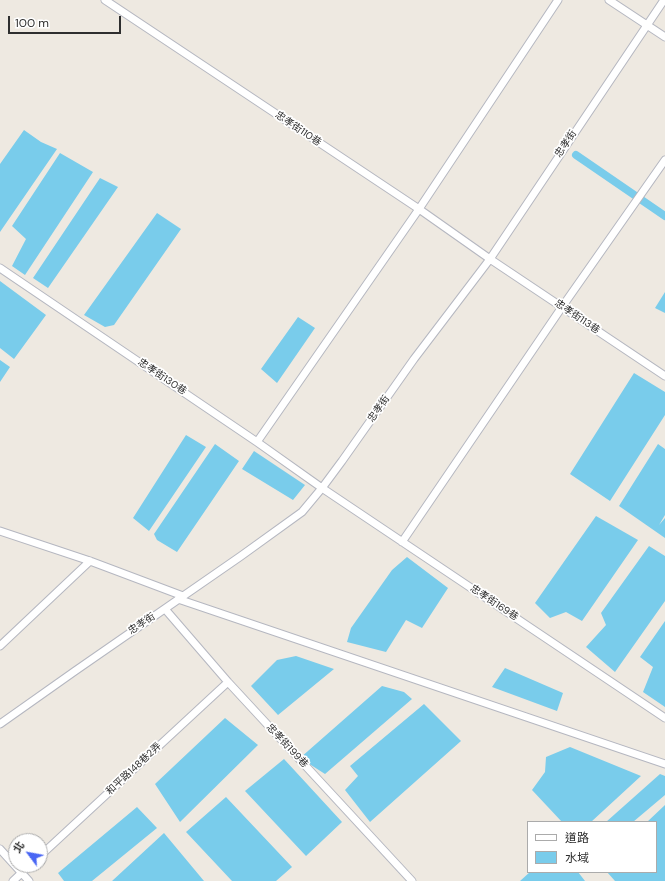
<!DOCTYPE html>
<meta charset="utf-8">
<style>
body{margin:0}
#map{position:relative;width:665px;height:881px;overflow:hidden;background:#eee9e1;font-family:"DM Sans","Noto Sans TC",sans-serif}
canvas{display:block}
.legend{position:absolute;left:527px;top:821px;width:130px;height:52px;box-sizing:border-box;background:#fff;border:1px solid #ababab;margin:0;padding:5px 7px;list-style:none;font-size:12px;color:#2e2e2e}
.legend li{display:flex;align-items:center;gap:8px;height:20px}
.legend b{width:20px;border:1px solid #ababab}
.north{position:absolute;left:8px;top:833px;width:40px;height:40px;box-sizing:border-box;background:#fff;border:1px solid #ababab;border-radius:50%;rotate:302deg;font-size:11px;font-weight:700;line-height:16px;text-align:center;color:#2e2e2e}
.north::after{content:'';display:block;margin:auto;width:14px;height:18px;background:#4966f4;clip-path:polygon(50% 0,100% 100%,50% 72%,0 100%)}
.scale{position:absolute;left:8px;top:16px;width:113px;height:18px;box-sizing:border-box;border:2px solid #2e2e2e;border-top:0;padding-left:5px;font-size:12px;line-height:14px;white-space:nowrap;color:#2e2e2e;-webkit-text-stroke:3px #fff;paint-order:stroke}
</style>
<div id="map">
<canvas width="665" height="881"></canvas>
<ul class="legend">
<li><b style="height:5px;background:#fff"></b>道路</li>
<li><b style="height:11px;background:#79cceb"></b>水域</li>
</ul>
<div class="north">北</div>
<div class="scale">100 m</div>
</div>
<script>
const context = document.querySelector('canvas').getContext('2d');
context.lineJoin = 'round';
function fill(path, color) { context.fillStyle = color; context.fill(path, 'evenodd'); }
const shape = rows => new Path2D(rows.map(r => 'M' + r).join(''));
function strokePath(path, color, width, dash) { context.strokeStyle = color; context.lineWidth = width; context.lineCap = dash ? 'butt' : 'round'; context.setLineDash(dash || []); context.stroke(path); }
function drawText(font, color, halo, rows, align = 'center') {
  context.font = font + ' "DM Sans","Noto Sans TC",sans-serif'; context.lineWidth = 3.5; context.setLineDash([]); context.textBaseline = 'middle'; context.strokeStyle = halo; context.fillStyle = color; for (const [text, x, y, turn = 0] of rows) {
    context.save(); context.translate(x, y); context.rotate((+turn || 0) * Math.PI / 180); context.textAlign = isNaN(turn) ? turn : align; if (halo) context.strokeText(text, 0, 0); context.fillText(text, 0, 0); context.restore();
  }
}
const water = shape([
 [24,130,41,142,57,149,0,232,0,164],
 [60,153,93,172,25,275,12,266,26,239,12,226],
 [100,178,118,187,48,288,33,278],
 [157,213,181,229,114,325,105,327,84,315],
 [0,281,46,315,14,359,0,348],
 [665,292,665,313,655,308],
 [298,317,315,328,277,383,261,369],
 [0,360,10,367,0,382],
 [634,373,665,392,665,415,610,501,570,474],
 [186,435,206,447,149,531,133,518],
 [215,444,239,461,177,552,157,540,154,534],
 [658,444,665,449,665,515,659,525,665,518,665,538,619,506],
 [254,451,305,485,293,500,242,469],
 [596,516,638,540,582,621,566,612,550,618,535,603],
 [649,546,665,556,665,601,615,672,586,647,606,625,601,613],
 [407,557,448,588,422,628,406,620,386,652,347,642,351,628,392,570],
 [665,621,665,707,643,692,653,667,640,657],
 [296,656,334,669,278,715,251,686,277,660],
 [505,668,563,693,557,711,492,687],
 [382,686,404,692,412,699,325,774,300,758],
 [424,704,461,741,370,822,345,790,358,776,350,766],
 [225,718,258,745,180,822,155,784],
 [570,747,641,776,591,822,562,822,532,790,545,772,546,757],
 [284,759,342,822,306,856,245,791],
 [660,774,665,776,665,795,633,822,606,822],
 [226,797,292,867,276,881,232,881,186,832],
 [665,805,665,881,615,881,607,872,656,872,656,822,647,822],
 [137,807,157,828,92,881,64,881,58,873],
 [164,833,204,881,112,881],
 [530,872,578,872,585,881,520,881]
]);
const canal = shape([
 [576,155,665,216]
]);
const minor = shape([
 [105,0,419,209,490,259,665,376],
 [609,0,665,37],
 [0,268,257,442,322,488,665,718],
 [257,442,419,209,558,0],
 [0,531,90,561,183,596],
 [402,542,562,307,665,160],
 [178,599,665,764],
 [165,609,228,682,412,881],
 [0,646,90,561],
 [0,724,75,671,241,556,302,512,322,488,342,461,414,359,490,259,664,0],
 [0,849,29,881],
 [40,856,228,682],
 [13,881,30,865]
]);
const streetNames = [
 ["忠孝街110巷",298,129,34],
 ["忠孝街",566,144,-56],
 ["忠孝街113巷",577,317,34],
 ["忠孝街130巷",162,377,34],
 ["忠孝街",379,409,-55],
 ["忠孝街169巷",494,603,34],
 ["忠孝街",142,624,-34],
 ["忠孝街199巷",287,746,47],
 ["和平路148巷2弄",134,769,-43]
];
fill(water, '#79cceb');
strokePath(canal, '#79cceb', 8);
strokePath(minor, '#b5b7c0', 9);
strokePath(minor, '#fff', 7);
drawText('10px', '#2e2e2e', '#fff', streetNames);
</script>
